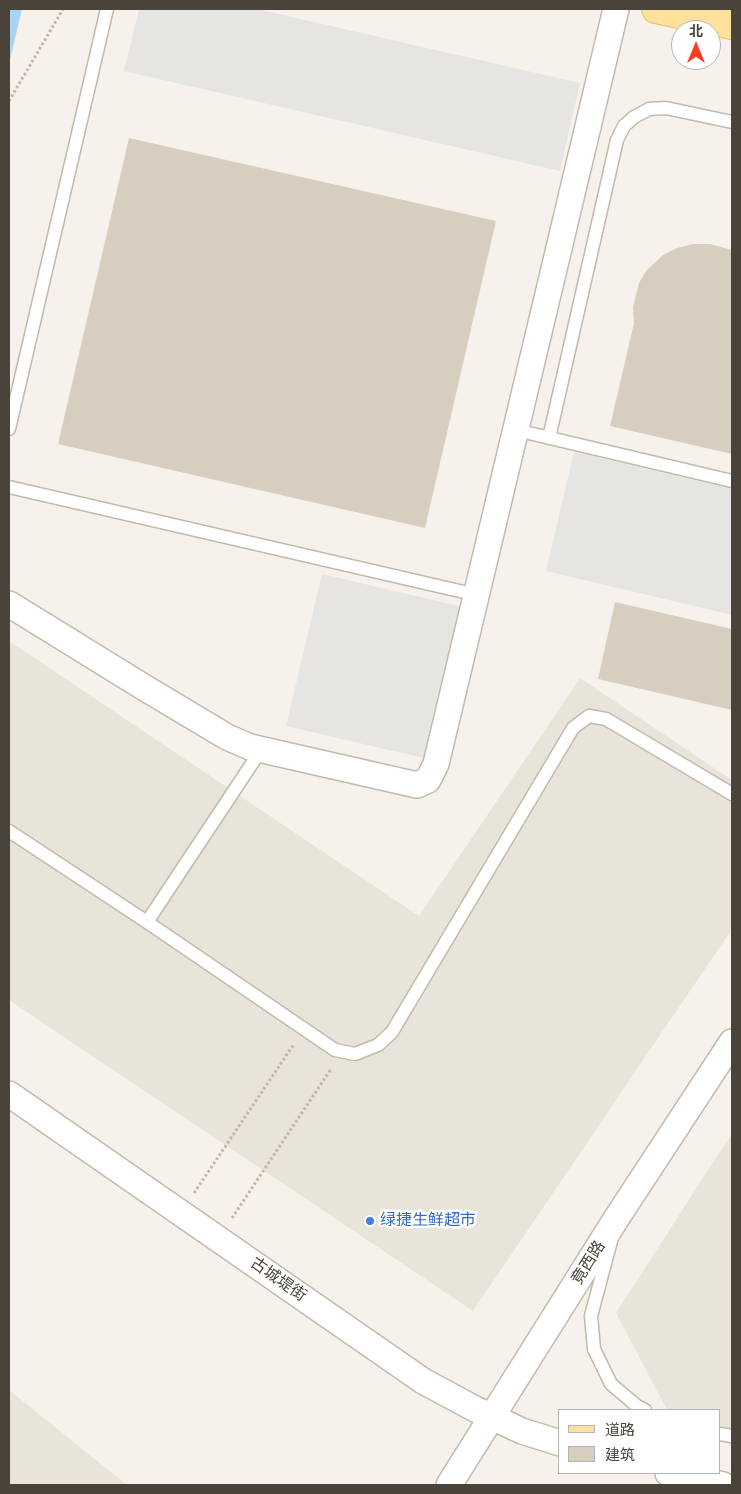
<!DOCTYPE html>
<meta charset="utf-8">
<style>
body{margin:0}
#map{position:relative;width:741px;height:1494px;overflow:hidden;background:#f6f2eb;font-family:"DejaVu Sans","Noto Sans SC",sans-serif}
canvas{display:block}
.frame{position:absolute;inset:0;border:10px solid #4a4339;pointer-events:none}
.legend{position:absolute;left:558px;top:1409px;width:162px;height:65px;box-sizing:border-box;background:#fff;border:1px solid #b7b4b0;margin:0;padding:6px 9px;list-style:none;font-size:15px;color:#4a4339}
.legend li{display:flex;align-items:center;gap:10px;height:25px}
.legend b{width:25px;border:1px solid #b7b4b0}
.north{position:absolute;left:671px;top:20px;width:50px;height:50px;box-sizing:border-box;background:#fff;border:1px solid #b7b4b0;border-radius:50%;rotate:0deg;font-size:14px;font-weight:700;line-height:20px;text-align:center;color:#4a4339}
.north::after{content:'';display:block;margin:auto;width:18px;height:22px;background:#fa3d1d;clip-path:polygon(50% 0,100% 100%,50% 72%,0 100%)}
</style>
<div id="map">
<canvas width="741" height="1494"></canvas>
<div class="frame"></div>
<ul class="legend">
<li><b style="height:6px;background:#fee19b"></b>道路</li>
<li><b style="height:14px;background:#d7cec0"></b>建筑</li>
</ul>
<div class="north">北</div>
</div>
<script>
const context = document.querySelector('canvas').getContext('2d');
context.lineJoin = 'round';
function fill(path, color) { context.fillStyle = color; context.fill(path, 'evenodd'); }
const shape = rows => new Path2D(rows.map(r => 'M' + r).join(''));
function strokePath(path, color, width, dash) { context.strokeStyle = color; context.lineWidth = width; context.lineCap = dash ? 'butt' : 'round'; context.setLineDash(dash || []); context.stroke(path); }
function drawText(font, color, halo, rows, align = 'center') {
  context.font = font + ' "DejaVu Sans","Noto Sans SC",sans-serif'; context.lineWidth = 5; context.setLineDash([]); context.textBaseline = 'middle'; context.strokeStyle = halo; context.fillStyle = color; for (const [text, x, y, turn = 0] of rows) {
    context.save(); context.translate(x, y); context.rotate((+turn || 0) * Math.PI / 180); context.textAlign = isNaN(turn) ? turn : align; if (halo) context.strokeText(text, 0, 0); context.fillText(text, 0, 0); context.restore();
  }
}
const residential = shape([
 [9,641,419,916,580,678,732,780,732,929,473,1311,9,1000],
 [732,1133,732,1433,720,1430,720,1410,667,1410,616,1313],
 [9,1390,127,1485,9,1485]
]);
const parking = shape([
 [139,9,257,9,580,83,560,171,124,71],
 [574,452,732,489,732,615,546,571],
 [322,574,467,608,432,760,286,726]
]);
const water = shape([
 [9,9,22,9,9,64]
]);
const building = shape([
 [129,138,496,221,425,528,58,444],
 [693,244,710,244,732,250,732,454,610,426,634,323,633,307,639,283,646,271,663,255,677,248],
 [615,602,732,629,732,710,598,679]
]);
const path = shape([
 [9,101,63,9],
 [194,1193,294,1044],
 [232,1218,331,1069]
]);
const lane = shape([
 [9,429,107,9],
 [516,430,732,481],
 [549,438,617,140,624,126,634,117,649,109,666,108,732,122],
 [9,487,477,595],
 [9,831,147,922,335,1050,355,1054,378,1045,392,1032,573,728,589,716,606,719,732,794],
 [147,922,261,750],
 [611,1241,591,1316,594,1349,611,1384,637,1406,645,1410],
 [720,1434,732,1436]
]);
const street = shape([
 [9,604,145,688,227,737,250,747,417,785,428,780,436,764,616,9],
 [9,1094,423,1381,475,1409,522,1431,560,1443],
 [668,1473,723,1485],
 [449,1485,616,1219,732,1042]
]);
const primary = shape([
 [656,9,732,25]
]);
const markers = [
 [370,1221,5,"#3f7fe0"]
];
const shopNames = [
 ["绿捷生鲜超市",380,1221]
];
const streetNames = [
 ["竟西路",589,1263,-58],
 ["古城堤街",278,1280,35]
];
fill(residential, '#e9e4d9');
fill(parking, '#e7e5e2');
fill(water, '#a8d4f1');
fill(building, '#d7cec0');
strokePath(lane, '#c1baad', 15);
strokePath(street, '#c1baad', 28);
strokePath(primary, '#e5bf6a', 30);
strokePath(path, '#c3b69e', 3, [2.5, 2.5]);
strokePath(lane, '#fff', 12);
strokePath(street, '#fff', 25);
strokePath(primary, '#fee19b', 28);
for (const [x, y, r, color] of markers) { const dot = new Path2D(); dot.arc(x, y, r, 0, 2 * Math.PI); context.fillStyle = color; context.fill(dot); strokePath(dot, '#fff', 2); }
drawText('16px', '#366cbe', '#fff', shopNames, 'left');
drawText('16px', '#4a4339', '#fff', streetNames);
</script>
